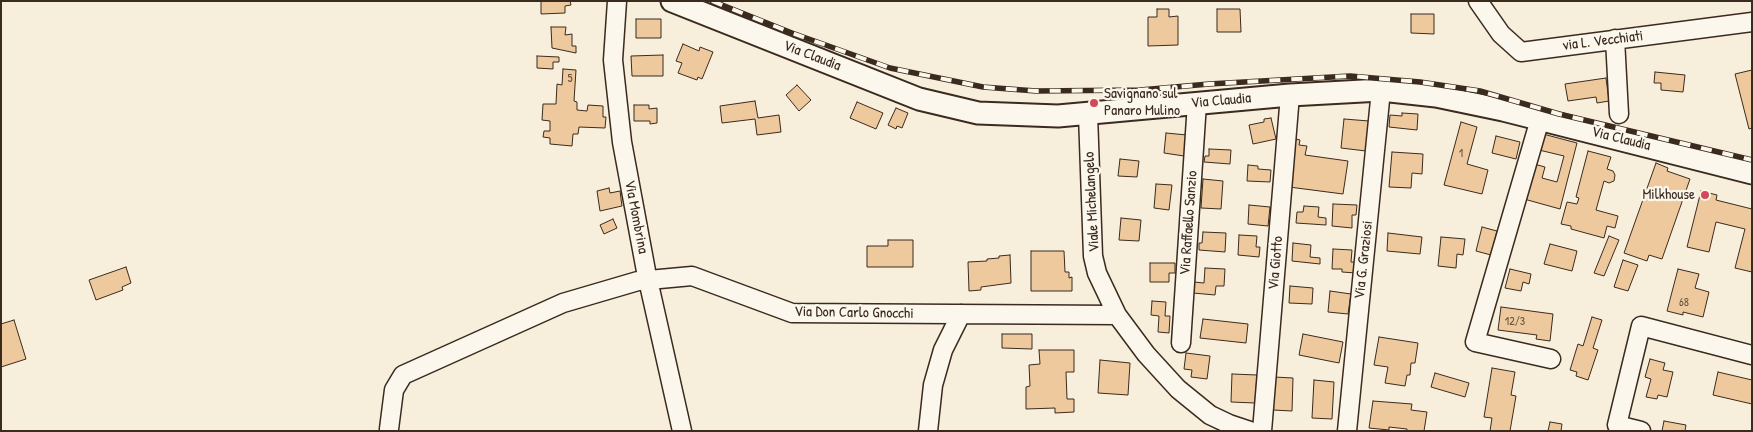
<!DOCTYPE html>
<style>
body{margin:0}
#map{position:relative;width:1753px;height:432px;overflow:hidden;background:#f8eedc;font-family:"Patrick Hand",sans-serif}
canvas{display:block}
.frame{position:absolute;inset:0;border:2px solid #3b2a1e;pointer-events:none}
</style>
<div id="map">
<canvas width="1753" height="432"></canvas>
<div class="frame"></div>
</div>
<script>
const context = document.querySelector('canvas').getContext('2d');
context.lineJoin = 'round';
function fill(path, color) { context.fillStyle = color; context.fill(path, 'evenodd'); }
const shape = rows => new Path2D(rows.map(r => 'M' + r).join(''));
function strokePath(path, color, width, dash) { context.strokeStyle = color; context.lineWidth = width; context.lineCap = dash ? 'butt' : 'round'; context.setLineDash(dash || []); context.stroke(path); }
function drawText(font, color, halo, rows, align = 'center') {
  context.font = font + ' "Patrick Hand",sans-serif'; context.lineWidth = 4.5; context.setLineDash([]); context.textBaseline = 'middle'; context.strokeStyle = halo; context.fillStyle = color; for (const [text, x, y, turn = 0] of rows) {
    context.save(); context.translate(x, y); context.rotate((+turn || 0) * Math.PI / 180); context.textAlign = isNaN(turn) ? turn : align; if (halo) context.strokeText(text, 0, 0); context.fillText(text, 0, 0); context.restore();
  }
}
const building = shape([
 [541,1,570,1,571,5,565,6,565,13,541,14,541,1],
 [1157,9,1169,9,1169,17,1178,16,1178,45,1148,46,1148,17,1157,17,1157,9],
 [1217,9,1240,9,1241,32,1217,32,1217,9],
 [1411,14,1434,14,1434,34,1411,33,1411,14],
 [636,19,661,19,661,38,636,38,636,19],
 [551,27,566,27,565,35,572,34,572,46,576,46,576,53,552,48,551,27],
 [683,44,699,51,700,47,713,52,702,79,698,77,697,80,678,73,682,63,676,61,683,44],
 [663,55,663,76,632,76,631,56,663,55],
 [537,56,559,57,559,62,553,62,553,69,537,68,537,56],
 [563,69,576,70,574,101,577,102,577,110,587,111,588,105,603,106,603,117,606,117,605,128,579,127,578,134,573,134,572,146,550,144,550,138,543,137,544,131,550,131,550,121,542,120,543,104,556,104,557,84,562,85,563,69],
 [1752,70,1752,128,1749,129,1735,74,1752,70],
 [1655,72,1685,75,1683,92,1661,90,1661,83,1654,83,1655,72],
 [1606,78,1609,101,1597,103,1596,97,1568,101,1565,84,1606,78],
 [797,85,811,100,799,111,786,95,797,85],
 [755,101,758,118,779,115,781,132,757,135,755,119,722,123,720,106,755,101],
 [857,102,883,113,876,129,850,118,857,102],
 [634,105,649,105,649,109,657,108,657,123,650,124,650,121,634,121,634,105],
 [896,108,908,113,902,128,897,126,896,129,888,125,896,108],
 [1402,113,1418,114,1417,130,1389,127,1390,115,1402,116,1402,113],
 [1271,118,1276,139,1253,144,1249,125,1264,122,1264,119,1271,118],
 [1344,119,1369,121,1366,151,1341,148,1344,119],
 [1461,122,1477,127,1467,164,1488,170,1482,194,1444,185,1461,122],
 [1166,133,1187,135,1184,156,1164,153,1166,133],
 [1543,134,1577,143,1560,209,1524,199,1534,164,1545,167,1542,178,1557,182,1564,156,1539,150,1543,134],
 [1496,136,1520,142,1516,159,1492,153,1496,136],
 [1296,139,1300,140,1299,145,1307,146,1305,155,1348,161,1343,194,1289,187,1296,139],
 [1209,149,1231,150,1230,164,1204,162,1205,156,1209,156,1209,149],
 [1588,151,1611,157,1607,169,1613,171,1615,175,1614,181,1609,183,1604,181,1596,210,1618,216,1615,228,1607,226,1604,238,1571,229,1571,226,1561,224,1567,202,1577,204,1579,198,1576,197,1588,151],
 [1392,152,1423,154,1422,174,1412,173,1411,188,1389,187,1392,152],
 [1120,159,1139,161,1137,177,1118,176,1120,159],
 [1656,163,1668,168,1667,171,1690,179,1662,259,1649,255,1647,261,1624,253,1656,163],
 [1248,165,1258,166,1258,169,1271,170,1270,182,1247,181,1248,165],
 [1203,179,1223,181,1221,209,1201,208,1203,179],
 [1156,184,1172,185,1169,210,1154,208,1156,184],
 [609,188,610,193,620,191,622,206,600,211,597,191,609,188],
 [1701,191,1717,195,1716,200,1752,209,1752,272,1735,268,1745,229,1716,222,1709,252,1687,247,1701,191],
 [1333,204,1357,205,1356,215,1352,215,1352,228,1332,226,1333,204],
 [1249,205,1270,207,1268,226,1248,224,1249,205],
 [1304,206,1319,207,1318,217,1326,218,1326,225,1296,223,1297,212,1303,212,1304,206],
 [1121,218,1141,220,1139,241,1119,240,1121,218],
 [613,219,617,228,604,234,600,225,613,219],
 [1482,227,1497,231,1491,255,1476,251,1482,227],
 [1203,232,1226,233,1225,252,1199,250,1199,243,1202,243,1203,232],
 [1388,233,1422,237,1420,254,1387,251,1388,233],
 [1239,235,1257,236,1256,247,1260,247,1259,257,1238,255,1239,235],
 [1609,236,1619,240,1604,276,1594,273,1609,236],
 [1441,237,1465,239,1463,255,1457,254,1456,268,1438,266,1441,237],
 [888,240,913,240,913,267,867,267,867,246,888,246,888,240],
 [1293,243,1311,245,1310,257,1320,258,1320,264,1292,261,1293,243],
 [1550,244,1577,251,1572,271,1544,264,1550,244],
 [1333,249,1352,250,1351,262,1357,262,1356,273,1342,272,1342,269,1332,269,1333,249],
 [1031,251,1064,251,1065,272,1069,272,1069,278,1072,277,1072,291,1031,291,1031,251],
 [1010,255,1011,283,981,287,981,290,969,291,968,262,987,261,987,259,999,258,999,256,1010,255],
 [1623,260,1638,265,1628,291,1614,287,1623,260],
 [1150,263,1175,263,1175,273,1169,273,1169,282,1150,282,1150,263],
 [126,267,131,283,122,287,123,290,96,300,89,280,126,267],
 [1205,268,1225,269,1224,286,1216,286,1215,295,1193,293,1194,282,1204,283,1205,268],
 [1510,269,1531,274,1529,284,1523,282,1521,291,1505,288,1510,269],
 [1678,269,1699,274,1695,288,1709,292,1703,317,1683,312,1683,315,1667,311,1678,269],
 [1290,286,1313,288,1312,304,1289,303,1290,286],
 [1330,291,1351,294,1348,314,1328,312,1330,291],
 [1152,301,1166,302,1165,316,1170,316,1169,333,1158,332,1159,316,1151,315,1152,301],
 [1501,307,1553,314,1550,341,1536,339,1537,335,1498,330,1501,307],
 [1592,317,1602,320,1593,348,1598,350,1588,380,1576,376,1577,372,1570,370,1578,344,1583,346,1592,317],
 [1203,319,1248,324,1246,343,1200,338,1203,319],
 [14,320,26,359,1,367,1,324,14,320],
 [1002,334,1032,334,1032,349,1002,348,1002,334],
 [1303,334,1343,342,1339,363,1299,355,1303,334],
 [1379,337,1418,343,1415,363,1411,363,1410,375,1407,375,1405,386,1385,383,1388,367,1374,365,1379,337],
 [1039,350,1074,350,1074,372,1066,372,1067,399,1074,399,1074,412,1055,413,1055,408,1026,409,1026,387,1030,386,1029,365,1040,364,1039,350],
 [1186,353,1210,356,1207,379,1191,377,1192,370,1184,369,1186,353],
 [1650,359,1665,363,1663,370,1673,372,1667,397,1658,395,1657,399,1646,397,1651,379,1645,377,1650,359],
 [1100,360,1130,363,1128,395,1098,393,1100,360],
 [1492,368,1515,372,1511,395,1516,396,1510,431,1490,431,1492,418,1484,417,1492,368],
 [1718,372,1752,380,1752,404,1713,395,1718,372],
 [1435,373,1469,383,1465,397,1431,387,1435,373],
 [1232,374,1257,375,1255,403,1231,402,1232,374],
 [1274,377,1293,378,1292,411,1273,410,1274,377],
 [1314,380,1334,382,1332,419,1312,418,1314,380],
 [1373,401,1412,404,1411,410,1427,412,1424,431,1407,431,1407,429,1389,427,1389,430,1369,428,1373,401],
 [1664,421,1686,425,1685,431,1662,431,1664,421],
 [1550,422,1562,424,1561,431,1548,431,1550,422]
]);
const minor = shape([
 [617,1,613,60,622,142,646,271,682,431],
 [1478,1,1501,34,1521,52,1752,22],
 [1615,39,1619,114],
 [1088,114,1093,256,1097,273,1117,315,1146,354,1178,389,1210,415,1229,424,1250,431],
 [1540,119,1475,342,1551,359],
 [1181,343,1197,103],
 [389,429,394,390,403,375,563,303,638,281,692,276,792,313,1117,315],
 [928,431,933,385,943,350,961,314],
 [1262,431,1290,95],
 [1347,431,1381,90],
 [1641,431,1617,425,1641,326,1752,355]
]);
const major = shape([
 [672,1,919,99,978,113,1058,116,1290,95,1381,90,1436,96,1503,110,1752,173]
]);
const rail = shape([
 [712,1,792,33,890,68,983,87,1036,91,1140,90,1209,84,1350,76,1420,82,1480,91,1559,114,1752,160]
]);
const markers = [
 [1094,103,5,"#d1495b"],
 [1705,195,5,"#d1495b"]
];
const numberNames = [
 ["5",570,79],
 ["1",1461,154],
 ["68",1684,303],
 ["12/3",1515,322]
];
const streetNames = [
 ["via L. Vecchiati",1603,41,-7],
 ["Via Claudia",812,56,21],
 ["Via Claudia",1221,101,-5],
 ["Via Claudia",1621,139,14],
 ["Viale Michelangelo",1092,202,-93],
 ["Via Mombrina",636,217,79],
 ["Via Raffaello Sanzio",1189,223,-86],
 ["Via G. Graziosi",1364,260,-84],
 ["Via Giotto",1276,263,-85],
 ["Via Don Carlo Gnocchi",854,313,1]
];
const poiNames = [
 ["Savignano sul",1104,94],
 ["Panaro Mulino",1104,111],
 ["Milkhouse",1695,195,"right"]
];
fill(building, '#edc99d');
strokePath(building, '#3b2a1e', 1);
strokePath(minor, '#3b2a1e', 21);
strokePath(major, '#3b2a1e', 25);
strokePath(minor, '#fbf7ec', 18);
strokePath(major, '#fbf7ec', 21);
strokePath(rail, '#3b2a1e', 5.5);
strokePath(rail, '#fbf7ec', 4, [11]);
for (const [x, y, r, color] of markers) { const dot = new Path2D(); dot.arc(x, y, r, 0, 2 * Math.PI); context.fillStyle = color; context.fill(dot); strokePath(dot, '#fbf7ec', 2); }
drawText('12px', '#68523e', null, numberNames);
drawText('15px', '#3b2a1e', '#fbf7ec', streetNames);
drawText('15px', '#3b2a1e', '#fbf7ec', poiNames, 'left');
</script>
